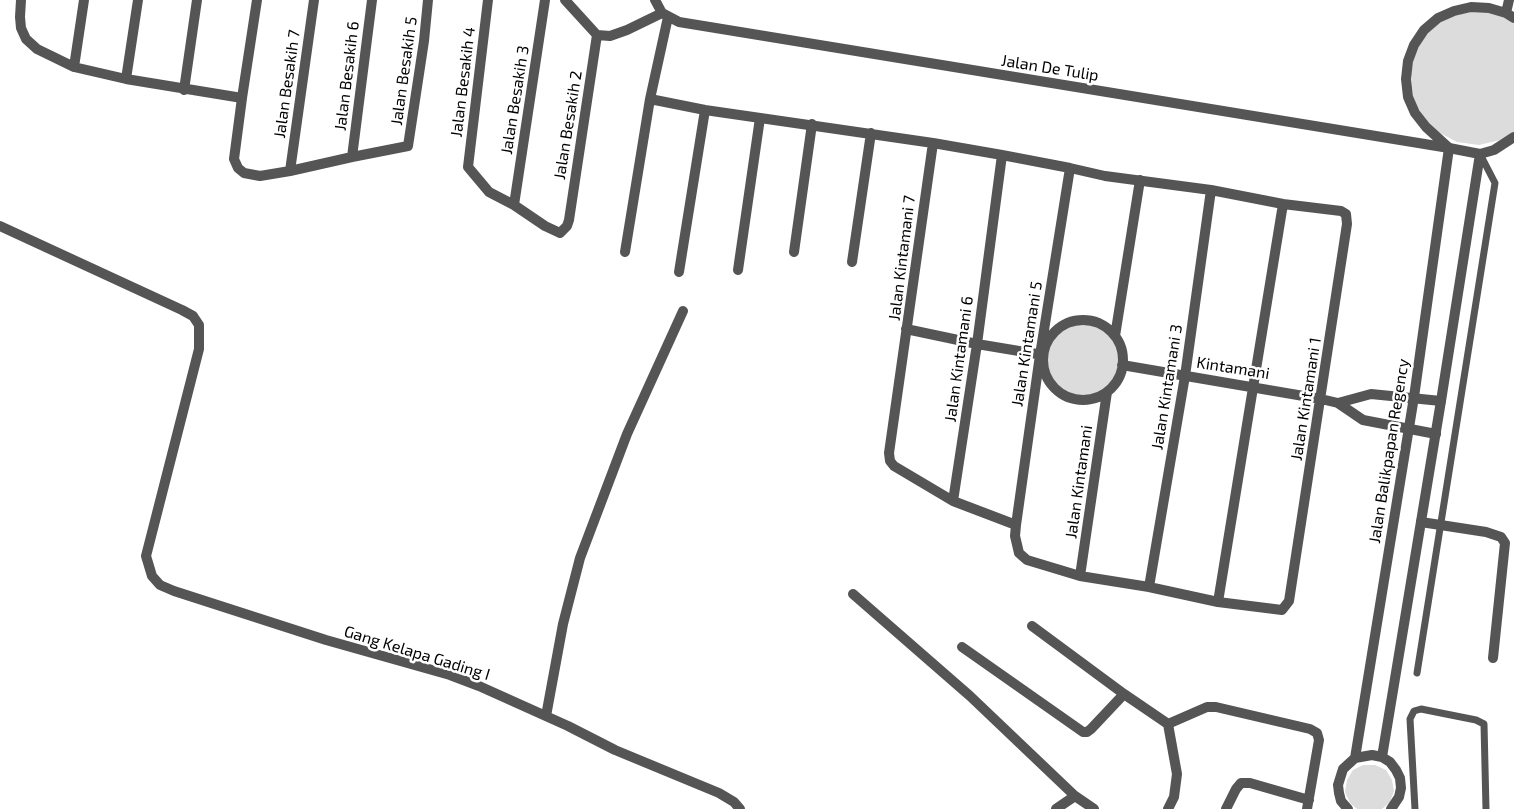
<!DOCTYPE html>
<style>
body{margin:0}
canvas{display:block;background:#fff}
</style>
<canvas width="1514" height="809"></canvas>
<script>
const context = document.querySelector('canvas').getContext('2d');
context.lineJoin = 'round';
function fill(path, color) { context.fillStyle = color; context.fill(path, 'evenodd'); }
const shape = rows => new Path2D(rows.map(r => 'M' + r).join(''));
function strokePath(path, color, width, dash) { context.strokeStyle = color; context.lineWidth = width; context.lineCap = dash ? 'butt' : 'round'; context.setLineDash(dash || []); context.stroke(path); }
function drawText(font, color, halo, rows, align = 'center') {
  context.font = font + ' "Exo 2",sans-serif'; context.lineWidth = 5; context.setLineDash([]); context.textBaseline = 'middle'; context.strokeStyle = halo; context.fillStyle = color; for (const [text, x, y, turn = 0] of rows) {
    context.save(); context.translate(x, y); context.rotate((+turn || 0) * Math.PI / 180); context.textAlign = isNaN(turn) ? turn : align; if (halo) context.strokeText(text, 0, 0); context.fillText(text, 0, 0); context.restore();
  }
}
const green = shape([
 [1472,11,1488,12,1503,17,1514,23,1514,132,1500,140,1479,145,1457,142,1438,132,1422,116,1413,96,1411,74,1413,59,1420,44,1429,31,1442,21,1456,14],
 '1046 360a36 36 0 1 1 72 0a36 36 0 1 1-72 0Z',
 [1363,765,1375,765,1386,770,1392,780,1394,791,1390,802,1382,809,1357,809,1350,803,1345,792,1347,780,1353,770]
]);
const service = shape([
 [1417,673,1495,183,1480,154],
 [1415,809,1410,719,1414,711,1421,709,1476,720,1484,724,1486,809]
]);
const minor = shape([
 [21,0,20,17,21,28,26,39,37,49,74,67,126,79,242,98,234,159,238,168,244,173,260,176,290,171,352,157,408,146,424,41,428,0],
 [488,0,468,167,489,192,514,205,545,226,560,233,567,226,569,220,597,35],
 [565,0,597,35],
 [655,0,662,13,679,22,1449,148],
 [1506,13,1509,0],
 [597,35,610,36,627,30,662,13],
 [74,67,84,0],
 [126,79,138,0],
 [184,90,197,0],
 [242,98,257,0],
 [650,99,705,110,933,143,1002,155,1070,168,1105,176,1211,190,1283,204,1341,211,1346,214,1347,224,1289,601,1282,610,1218,602,1149,587,1080,576,1027,560,1019,553,1015,536,1016,525,1040,355,1070,168],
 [933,143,889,453,890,461,894,466,953,501,1016,525],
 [1449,148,1426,127,1415,113,1408,97,1406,79,1408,61,1414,45,1424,30,1438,18,1454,11,1471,7,1489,8,1506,13,1514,18],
 [1480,154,1494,150,1514,137],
 [352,157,372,0],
 [290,171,314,0],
 [514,205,545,0],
 [0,226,182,310,193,316,199,325,199,349,146,556,152,576,160,585,174,591,326,640,450,675,479,686,568,726,615,750,719,793,734,802,740,809],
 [625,252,650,99,668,17],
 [794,252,812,124],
 [852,262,871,133],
 [738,270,760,118],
 [679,272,705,110],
 '1043 360a40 40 0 1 1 80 0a40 40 0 1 1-80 0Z',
 [906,329,977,344,1043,355],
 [1115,336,1140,180],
 [1122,365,1321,399,1338,403,1363,420,1436,434],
 [1338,403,1371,394,1441,401],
 [953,501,977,344,1002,155],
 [1421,522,1486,532,1501,537,1505,543,1493,658],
 [1080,576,1107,392],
 [1149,587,1185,376,1211,190],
 [853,594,970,696,1075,796,1056,809],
 [1218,602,1283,204],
 [1032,626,1124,694],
 [962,647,1083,732,1087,732,1091,729,1124,694,1168,724,1177,774,1174,797,1168,809],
 [546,716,563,624,580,558,627,434,683,311],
 [1168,724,1207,707,1216,707,1310,729,1317,733,1319,740,1307,809],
 [1075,796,1094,809],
 [1226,809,1236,789,1241,783,1250,783,1309,800]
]);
const tertiary = shape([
 [1355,758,1414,397,1449,148,1480,154,1441,401,1382,757],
 [1348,809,1341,801,1339,793,1338,785,1343,769,1355,758,1372,755,1382,757,1390,762,1396,770,1400,778,1401,788,1399,797,1391,809]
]);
const streetNames = [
 ["Jalan De Tulip",1050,68,9],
 ["Jalan Besakih 5",404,71,-82],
 ["Jalan Besakih 6",347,76,-83],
 ["Jalan Besakih 4",463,82,-83],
 ["Jalan Besakih 7",287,84,-82],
 ["Jalan Besakih 3",515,100,-81],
 ["Jalan Besakih 2",568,125,-81],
 ["Jalan Kintamani 7",902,258,-83],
 ["Jalan Kintamani 5",1027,344,-81],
 ["Jalan Kintamani 6",959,359,-82],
 ["Kintamani",1233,368,9],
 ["Jalan Kintamani 3",1167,387,-81],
 ["Jalan Kintamani 1",1306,399,-81],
 ["Jalan Balikpapan Regency",1389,451,-81],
 ["Jalan Kintamani",1079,482,-82],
 ["Gang Kelapa Gading I",417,653,17]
];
fill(green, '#dcdcdc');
strokePath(service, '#555', 7);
strokePath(minor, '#555', 10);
strokePath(tertiary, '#555', 10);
drawText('16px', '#000', '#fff', streetNames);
</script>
